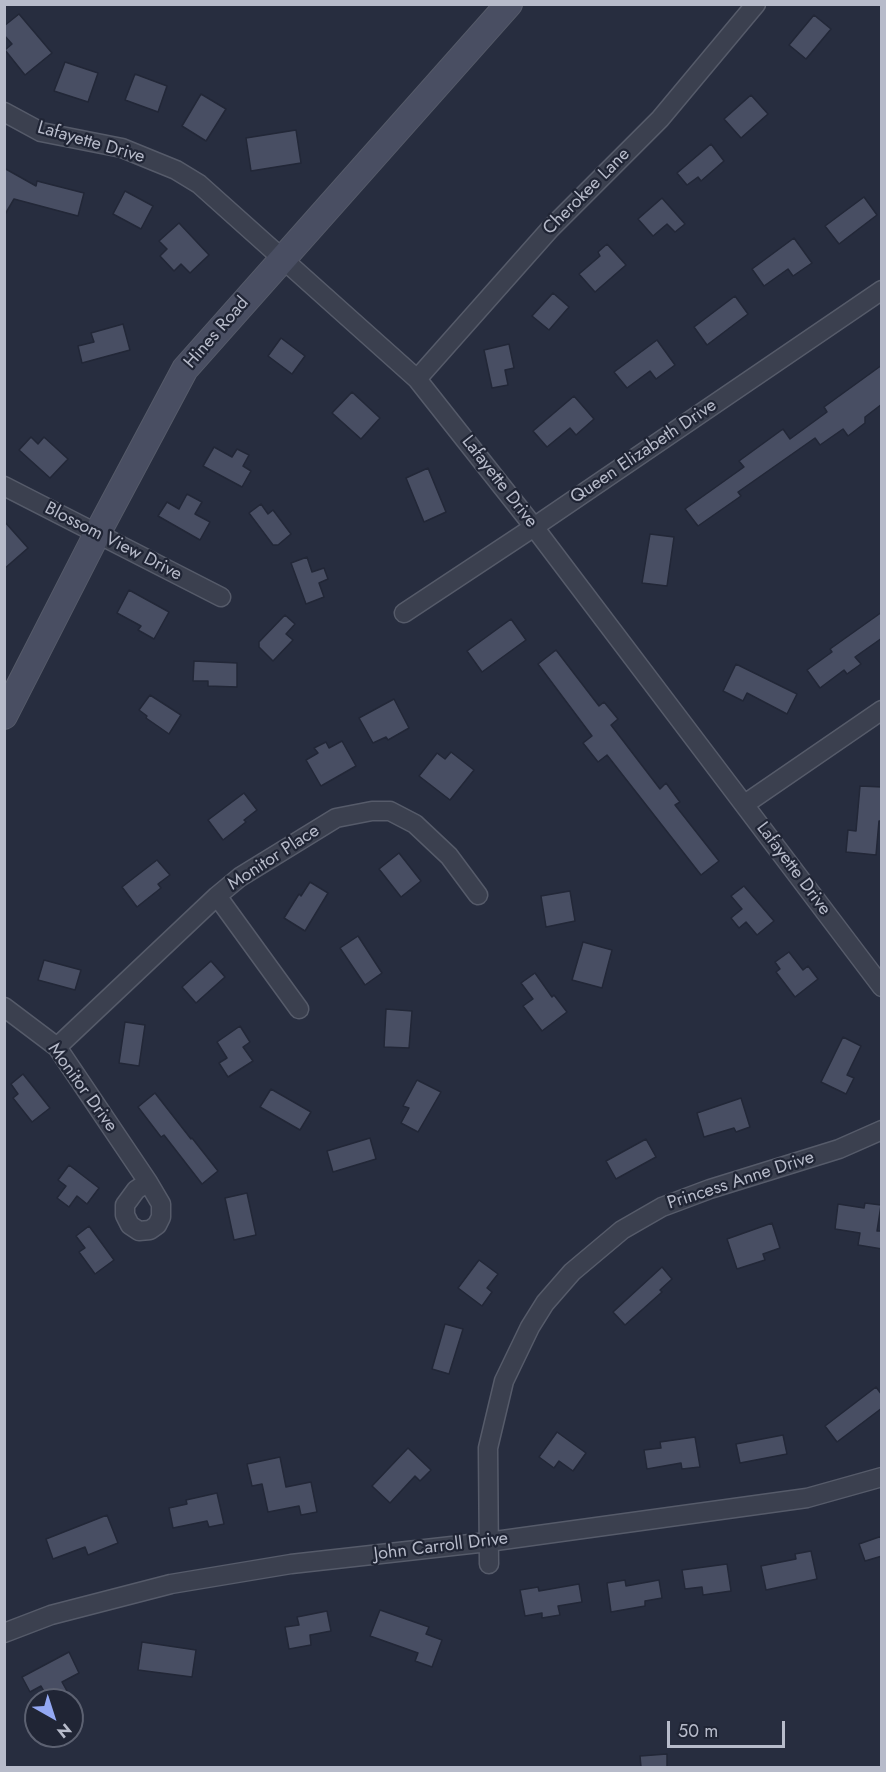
<!DOCTYPE html>
<style>
body{margin:0}
#map{position:relative;width:886px;height:1772px;overflow:hidden;background:#272d3f;font-family:Jost,sans-serif}
canvas{display:block}
.frame{position:absolute;inset:0;border:6px solid #b7bbca;pointer-events:none}
.north{position:absolute;left:24px;top:1688px;width:60px;height:60px;box-sizing:border-box;background:#202535;border:2px solid #5c6171;border-radius:50%;rotate:141deg;font-size:16px;font-weight:700;line-height:24px;text-align:center;color:#b7bbca}
.north::after{content:'';display:block;margin:auto;width:21px;height:27px;background:#93a8f3;clip-path:polygon(50% 0,100% 100%,50% 72%,0 100%)}
.scale{position:absolute;left:667px;top:1721px;width:118px;height:27px;box-sizing:border-box;border:3px solid #b7bbca;border-top:0;padding-left:8px;font-size:18px;line-height:21px;white-space:nowrap;color:#b7bbca;-webkit-text-stroke:4px #202535;paint-order:stroke}
</style>
<div id="map">
<canvas width="886" height="1772"></canvas>
<div class="frame"></div>
<div class="north">N</div>
<div class="scale">50 m</div>
</div>
<script>
const context = document.querySelector('canvas').getContext('2d');
context.lineJoin = 'round';
function fill(path, color) { context.fillStyle = color; context.fill(path, 'evenodd'); }
const shape = rows => new Path2D(rows.map(r => 'M' + r).join(''));
function strokePath(path, color, width, dash) { context.strokeStyle = color; context.lineWidth = width; context.lineCap = dash ? 'butt' : 'round'; context.setLineDash(dash || []); context.stroke(path); }
function drawText(font, color, halo, rows, align = 'center') {
  context.font = font + ' Jost,sans-serif'; context.lineWidth = 4.5; context.setLineDash([]); context.textBaseline = 'middle'; context.strokeStyle = halo; context.fillStyle = color; for (const [text, x, y, turn = 0] of rows) {
    context.save(); context.translate(x, y); context.rotate((+turn || 0) * Math.PI / 180); context.textAlign = isNaN(turn) ? turn : align; if (halo) context.strokeText(text, 0, 0); context.fillText(text, 0, 0); context.restore();
  }
}
const building = shape([
 [19,14,52,53,25,75,5,50,12,44,4,35,4,26,19,14],
 [814,15,831,29,806,59,789,45,814,15],
 [65,62,98,73,88,102,54,91,65,62],
 [135,74,167,86,158,112,125,100,135,74],
 [201,94,226,109,206,141,182,126,201,94],
 [751,95,768,114,741,138,724,119,751,95],
 [296,130,301,163,251,171,246,138,296,130],
 [711,144,724,161,701,181,698,177,687,185,677,173,711,144],
 [4,168,36,186,37,181,84,193,78,216,14,199,4,216,4,168],
 [125,191,153,206,141,229,113,214,125,191],
 [864,197,877,215,839,244,825,226,864,197],
 [662,198,685,224,675,232,667,224,653,236,638,219,662,198],
 [179,223,209,255,190,273,181,264,174,271,160,256,167,249,159,241,179,223],
 [794,238,812,263,793,276,788,269,764,286,752,269,794,238],
 [607,244,626,265,595,292,579,274,600,256,598,252,607,244],
 [553,293,569,307,549,330,532,316,553,293],
 [735,296,748,314,707,345,694,327,735,296],
 [123,324,130,350,82,363,78,346,94,342,91,333,123,324],
 [281,338,305,356,292,374,268,356,281,338],
 [657,340,675,365,656,379,650,371,627,388,614,372,657,340],
 [509,344,514,368,505,370,508,385,492,388,484,350,509,344],
 [882,365,882,404,865,417,865,423,848,436,843,429,820,445,815,438,738,492,741,496,698,526,685,509,744,467,739,461,783,429,790,439,827,412,824,407,882,365],
 [352,392,380,418,361,439,332,413,352,392],
 [574,396,594,419,576,435,570,428,547,447,533,431,574,396],
 [31,437,38,444,44,437,68,459,50,478,19,450,31,437],
 [214,447,232,457,237,449,249,455,243,466,251,471,242,487,203,466,214,447],
 [428,468,446,512,424,522,406,478,428,468],
 [187,494,202,502,195,514,210,522,200,540,158,516,167,502,179,509,187,494],
 [261,504,268,514,273,510,291,534,278,545,273,545,249,513,261,504],
 [4,521,28,548,4,569,4,521],
 [650,534,674,537,667,586,642,583,650,534],
 [307,557,312,572,324,568,328,579,319,583,324,597,306,604,291,563,307,557],
 [129,590,169,612,154,639,138,630,141,626,117,613,129,590],
 [882,612,882,638,855,657,861,664,847,674,844,670,820,688,807,670,832,652,830,649,882,612],
 [285,615,295,624,286,634,293,640,273,661,259,647,259,642,285,615],
 [511,619,526,640,482,672,467,651,511,619],
 [556,650,599,706,604,702,618,719,611,725,660,789,666,783,680,802,675,805,719,861,701,875,607,755,598,762,583,743,592,736,538,664,556,650],
 [194,661,237,663,237,687,208,686,208,681,193,681,194,661],
 [736,664,797,694,787,714,747,693,743,701,723,691,736,664],
 [150,695,181,715,169,734,146,718,147,716,139,710,150,695],
 [394,699,409,728,388,740,386,737,373,743,359,718,394,699],
 [342,741,356,766,321,786,306,760,318,753,314,748,326,742,329,748,342,741],
 [451,752,474,770,450,800,419,776,437,753,445,759,451,752],
 [860,786,882,787,882,821,879,821,876,855,846,852,848,830,856,831,860,786],
 [244,793,257,810,244,820,246,822,223,840,208,820,244,793],
 [399,853,421,881,401,897,379,869,399,853],
 [157,860,170,875,158,884,161,888,137,907,122,887,157,860],
 [310,882,328,893,305,931,284,918,299,894,301,896,310,882],
 [744,886,774,921,757,935,746,922,739,928,731,918,742,909,731,896,744,886],
 [570,891,575,921,546,927,541,896,570,891],
 [358,936,382,973,365,985,340,948,358,936],
 [583,942,612,950,602,988,572,980,583,942],
 [789,952,803,970,808,966,818,979,795,997,776,972,780,969,775,962,789,952],
 [44,960,81,970,75,990,38,980,44,960],
 [211,961,225,977,196,1003,182,987,211,961],
 [535,973,552,997,554,995,567,1012,542,1031,523,1006,533,999,521,983,535,973],
 [386,1009,412,1011,409,1048,384,1047,386,1009],
 [125,1022,145,1025,139,1066,119,1063,125,1022],
 [240,1026,250,1042,243,1047,253,1061,228,1077,219,1063,227,1058,217,1042,240,1026],
 [843,1037,861,1046,847,1075,854,1078,846,1094,821,1082,843,1037],
 [23,1074,50,1108,32,1122,13,1098,18,1094,11,1084,23,1074],
 [417,1080,441,1092,418,1132,401,1123,409,1108,403,1106,417,1080],
 [271,1089,311,1112,300,1130,260,1107,271,1089],
 [155,1093,191,1139,192,1138,218,1171,202,1184,164,1135,161,1137,138,1107,155,1093],
 [741,1098,750,1127,736,1132,734,1128,704,1137,697,1113,741,1098],
 [370,1138,376,1159,333,1172,327,1151,370,1138],
 [646,1139,656,1157,616,1179,606,1161,646,1139],
 [69,1165,99,1188,87,1204,77,1196,69,1207,57,1198,66,1186,58,1180,69,1165],
 [247,1193,256,1235,234,1240,225,1198,247,1193],
 [865,1203,881,1205,877,1231,882,1231,882,1249,858,1245,860,1233,835,1229,838,1204,864,1208,865,1203],
 [772,1223,780,1248,763,1254,765,1260,737,1269,727,1239,772,1223],
 [89,1226,114,1260,95,1274,79,1252,85,1248,76,1236,89,1226],
 [479,1260,498,1274,487,1288,492,1292,482,1306,458,1288,479,1260],
 [662,1267,672,1279,660,1290,662,1292,625,1325,613,1312,662,1267],
 [445,1324,463,1329,449,1374,432,1369,445,1324],
 [876,1387,882,1395,882,1408,837,1442,825,1426,876,1387],
 [557,1432,586,1453,573,1471,559,1461,554,1468,539,1457,557,1432],
 [783,1435,787,1454,740,1463,736,1444,783,1435],
 [695,1437,700,1467,682,1469,681,1463,647,1469,644,1450,661,1448,660,1442,695,1437],
 [408,1448,431,1470,420,1481,415,1476,390,1503,372,1486,408,1448],
 [280,1457,286,1487,311,1482,317,1512,301,1515,299,1506,268,1512,262,1484,252,1486,247,1464,280,1457],
 [217,1493,224,1524,209,1527,207,1521,173,1528,169,1508,187,1504,186,1500,217,1493],
 [107,1515,118,1543,88,1555,85,1547,53,1559,46,1539,107,1515],
 [882,1536,882,1556,865,1561,859,1544,882,1536],
 [811,1551,817,1579,766,1590,761,1566,796,1559,795,1554,811,1551],
 [727,1564,731,1591,703,1595,702,1587,685,1589,682,1570,727,1564],
 [625,1580,626,1586,659,1580,662,1598,645,1601,645,1606,611,1612,607,1583,625,1580],
 [579,1584,582,1602,558,1606,560,1615,542,1618,542,1613,525,1616,520,1590,538,1587,539,1591,579,1584],
 [380,1610,429,1627,426,1634,442,1640,432,1667,415,1661,418,1653,370,1636,380,1610],
 [327,1611,331,1631,310,1635,311,1645,289,1649,285,1627,299,1625,297,1617,327,1611],
 [142,1642,196,1650,192,1677,138,1670,142,1642],
 [69,1652,79,1673,62,1682,67,1691,49,1700,41,1686,30,1692,22,1677,69,1652],
 [667,1754,667,1767,641,1767,640,1756,667,1754]
]);
const street = shape([
 [4,112,41,132,122,148,176,170,199,184,417,379,534,527,882,987],
 [417,379,550,229,660,119,756,4],
 [4,486,221,597],
 [404,613,534,527,882,290],
 [745,804,882,710],
 [217,896,299,1009],
 [4,1007,57,1047,148,1182,161,1204,161,1217,157,1225,150,1230,139,1231,130,1225,125,1215,125,1205,136,1190,148,1182],
 [57,1047,217,896,240,877,336,818,372,811,390,811,415,824,449,856,478,895],
 [489,1564,488,1448,504,1381,530,1327,545,1303,572,1272,622,1230,662,1207,710,1189,839,1149,882,1130],
 [4,1633,51,1615,171,1584,291,1564,488,1542,807,1498,882,1477]
]);
const secondary = shape([
 [4,716,97,534,185,369,509,4]
]);
const streetNames = [
 ["Lafayette Drive",91,143,16],
 ["Cherokee Lane",587,192,-45],
 ["Hines Road",217,333,-49],
 ["Queen Elizabeth Drive",644,452,-34],
 ["Lafayette Drive",499,482,52],
 ["Blossom View Drive",113,542,27],
 ["Monitor Place",274,858,-33],
 ["Lafayette Drive",793,869,53],
 ["Monitor Drive",82,1088,54],
 ["Princess Anne Drive",741,1181,-18],
 ["John Carroll Drive",441,1547,-7]
];
fill(building, '#484e63');
strokePath(building, '#222737', 1.5);
strokePath(street, '#565b6a', 21);
strokePath(secondary, '#565b6a', 28);
strokePath(street, '#3b404f', 18);
strokePath(secondary, '#494e62', 26);
drawText('18px', '#b7bbca', '#202535', streetNames);
</script>
